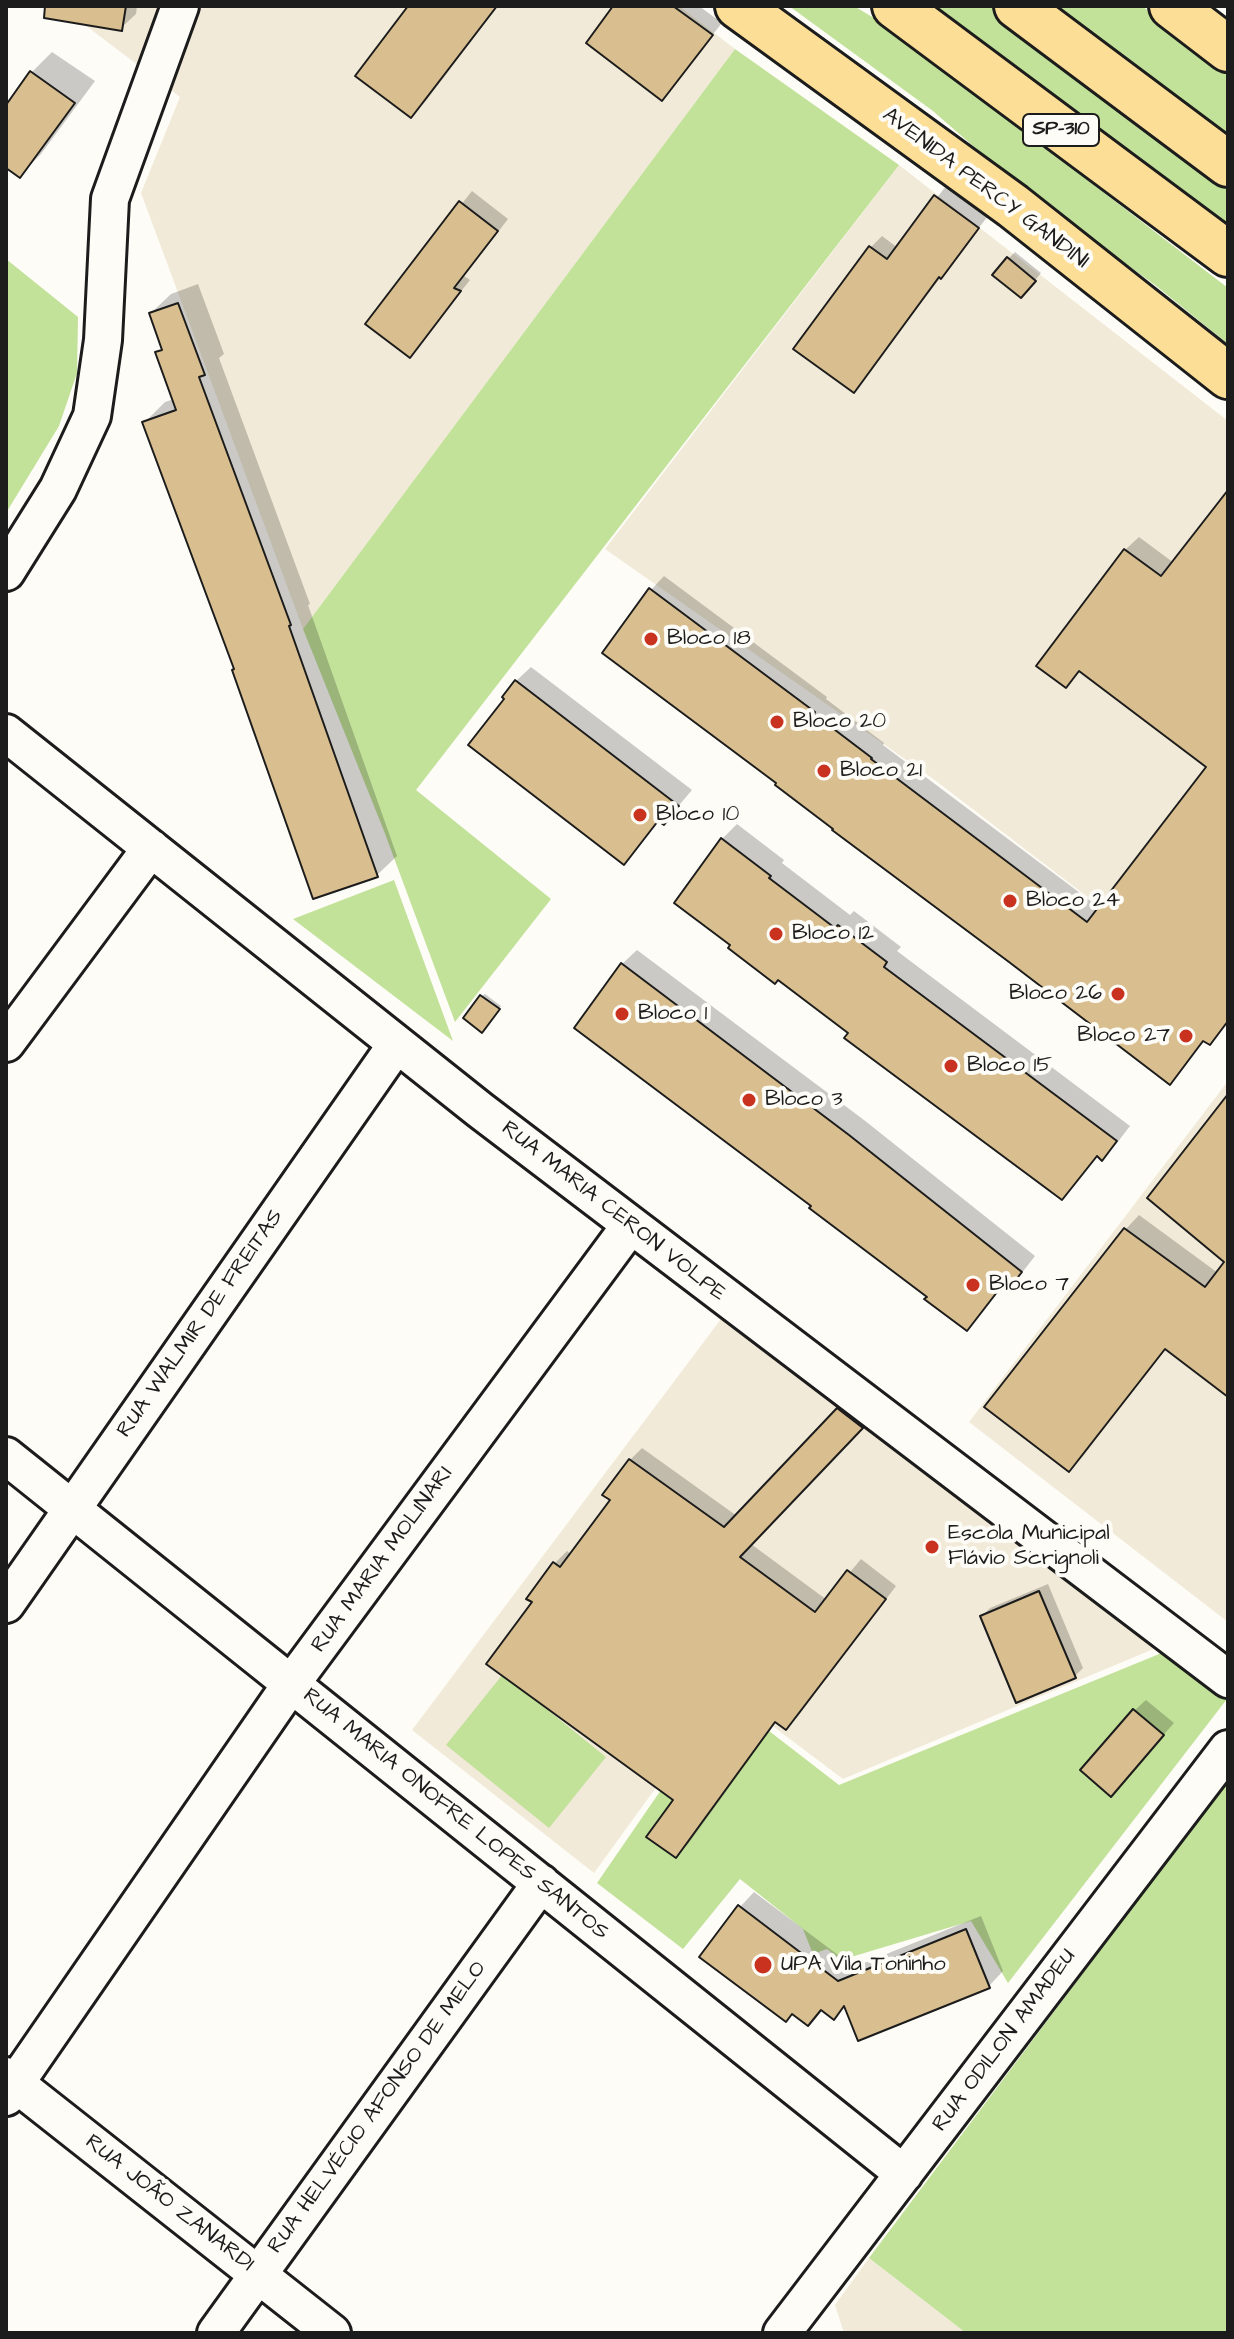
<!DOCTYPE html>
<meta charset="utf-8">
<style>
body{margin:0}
#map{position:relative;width:1234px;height:2339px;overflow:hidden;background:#fdfcf7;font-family:"Architects Daughter",sans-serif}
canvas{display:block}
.frame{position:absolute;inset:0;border:8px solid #1c1c1c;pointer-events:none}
</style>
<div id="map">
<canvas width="1234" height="2339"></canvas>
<div class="frame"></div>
</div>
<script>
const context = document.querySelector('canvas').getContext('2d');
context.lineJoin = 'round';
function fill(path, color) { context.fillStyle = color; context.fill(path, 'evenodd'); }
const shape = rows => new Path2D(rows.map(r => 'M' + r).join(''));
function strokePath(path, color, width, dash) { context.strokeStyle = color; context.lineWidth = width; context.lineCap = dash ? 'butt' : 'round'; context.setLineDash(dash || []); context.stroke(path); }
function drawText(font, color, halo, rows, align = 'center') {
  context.font = font + ' "Architects Daughter",sans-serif'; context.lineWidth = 8; context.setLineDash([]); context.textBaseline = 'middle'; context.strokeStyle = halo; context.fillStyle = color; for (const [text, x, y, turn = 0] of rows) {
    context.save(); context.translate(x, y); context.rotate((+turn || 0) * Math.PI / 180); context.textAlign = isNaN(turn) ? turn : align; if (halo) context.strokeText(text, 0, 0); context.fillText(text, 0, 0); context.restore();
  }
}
const built = shape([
 [60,6,679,6,735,49,303,629,141,193,180,97],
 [899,165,1228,421,1228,1010,1098,905,932,778,605,549],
 [1228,1081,1228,1622,969,1422],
 [724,1315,1163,1645,843,1779,726,1691,594,1873,412,1730],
 [869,2258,966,2333,844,2333,835,2305]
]);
const green = shape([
 [789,6,854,6,902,35,987,97,1090,182,1228,288,1228,344,1155,285,1020,187,933,111],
 [923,6,991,6,1228,187,1228,237],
 [1053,6,1142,6,1228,71,1228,137],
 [735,49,899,165,416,790,551,899,455,1022,384,831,303,629],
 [6,259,78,317,77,373,59,426,6,513],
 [394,880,453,1041,293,919],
 [1169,1650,1227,1699,1008,1983,971,1921,841,1960,827,1949,813,1954,803,1929,740,1879,683,1949,597,1883,725,1697,839,1785],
 [503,1674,606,1757,549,1828,446,1745],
 [1228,1780,1228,2333,966,2333,869,2258]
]);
const shadow = shape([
 [75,6,137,6,136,14,121,28],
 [411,6,498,6,425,102,411,115],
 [616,6,699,6,722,23,662,98],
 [52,52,95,81,41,154,20,175,6,165,6,108,31,73],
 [946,186,988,216,854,390,796,349,871,247,882,236,898,248],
 [472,191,508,219,464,276,470,280,410,355,367,323],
 [1015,252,1041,273,1028,289,1008,259],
 [198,284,224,354,219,358,310,604,308,605,397,856,377,875,236,669,145,422,165,402,174,399,158,353,164,347,151,313,171,294],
 [1228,493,1228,1023,1209,1043,1205,1040,1169,1083,651,590,664,576,827,697,826,699,884,743,883,745,1100,908,1208,766,1081,670,1066,685,1125,550,1139,537,1174,563],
 [531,667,692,790,664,823,660,820,624,862,507,698,516,681],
 [737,824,784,860,782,863,850,915,854,911,901,947,897,951,1130,1126,1117,1143,1102,1158,1099,1155,1062,1197,779,978,775,981,677,903,722,839],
 [637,950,864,1120,1035,1256,1021,1274,1007,1289,1003,1286,967,1329,929,1296,814,1206,622,964],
 [485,994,501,1006,485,1028,482,996],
 [1228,1098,1228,1395,1166,1348,1083,1456,1069,1470,987,1407,1126,1229,1139,1215,1218,1273,1227,1261],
 [851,1397,873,1415,751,1544,827,1600,861,1559,896,1586,798,1716,786,1728,777,1721,688,1844,676,1856,676,1800,534,1602,555,1563,567,1551,572,1555,613,1500,630,1460,642,1448,737,1516],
 [1048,1584,1083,1668,1075,1676,1017,1700,982,1616,990,1608],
 [1146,1700,1174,1723,1121,1783,1135,1710],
 [754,1892,854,1967,981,1916,1003,1971,989,1986,846,2005,834,2017,823,2009,808,2024,740,1907]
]);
const building = shape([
 [45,6,126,6,122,31,44,18,45,6],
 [408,6,497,6,411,118,355,76,408,6],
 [613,6,673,6,713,35,662,101,586,43,613,6],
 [30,71,75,103,20,178,6,168,6,105,30,71],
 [934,195,979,228,941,279,939,277,854,393,793,349,869,246,887,259,934,195],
 [459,201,498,231,454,288,461,291,410,358,365,324,459,201],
 [1007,257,1036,281,1021,298,992,275,1007,257],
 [178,303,205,375,199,377,291,625,289,626,378,877,313,899,232,670,234,669,142,422,176,410,155,352,162,350,149,313,178,303],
 [1228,490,1228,1021,1210,1045,1203,1041,1170,1085,1009,962,832,830,833,829,775,785,776,783,602,653,649,588,815,712,814,714,872,758,871,759,1087,922,1206,767,1079,671,1066,688,1036,666,1124,549,1161,576,1228,490],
 [515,680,679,806,664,825,658,821,624,865,468,745,504,699,502,697,515,680],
 [721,838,771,876,769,878,835,928,838,925,887,962,884,967,1117,1141,1102,1161,1097,1156,1062,1200,844,1038,848,1033,778,980,775,984,728,948,730,945,674,903,721,838],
 [621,963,849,1135,1022,1272,1007,1291,1001,1287,967,1331,924,1299,927,1297,809,1208,811,1206,574,1028,621,963],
 [480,995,500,1009,482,1033,463,1018,480,995],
 [1228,1094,1228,1397,1165,1349,1069,1472,984,1407,1124,1228,1205,1287,1224,1262,1147,1198,1228,1094],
 [837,1408,863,1428,740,1557,815,1612,847,1570,886,1599,786,1730,775,1722,676,1858,646,1837,673,1800,486,1664,532,1602,526,1599,553,1562,560,1567,610,1500,602,1495,629,1459,724,1527,837,1408],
 [1039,1591,1076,1678,1016,1703,980,1616,1039,1591],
 [1133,1709,1164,1735,1111,1797,1080,1770,1133,1709],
 [738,1905,838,1981,966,1929,990,1988,858,2041,844,2006,834,2020,821,2010,808,2026,792,2014,786,2022,699,1957,738,1905]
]);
const minor = shape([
 [6,572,58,489,92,416,103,340,110,199,180,6],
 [6,733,480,1110,1228,1679],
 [6,1043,151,848],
 [6,1456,904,2174],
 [6,1604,396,1045],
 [6,2076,332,2333],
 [6,2097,291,1684,630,1226],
 [216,2333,541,1883],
 [782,2333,1228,1749]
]);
const major = shape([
 [738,6,1013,206,1228,376],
 [1172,6,1228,49]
]);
const highway = shape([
 [895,6,1228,254],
 [1017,6,1228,164]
]);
const markers = [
 [651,639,8,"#c8321e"],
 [777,722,8,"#c8321e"],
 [824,771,8,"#c8321e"],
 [640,815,8,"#c8321e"],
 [1010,901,8,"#c8321e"],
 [776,934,8,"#c8321e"],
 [1118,994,8,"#c8321e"],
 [622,1014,8,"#c8321e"],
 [1186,1036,8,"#c8321e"],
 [951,1066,8,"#c8321e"],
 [749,1100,8,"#c8321e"],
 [973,1285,8,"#c8321e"],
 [932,1547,8,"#c8321e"],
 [763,1965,10,"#c8321e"]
];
const shields = [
 [1061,130,76]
];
const shieldNames = [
 ["SP-310",1061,130]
];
const streetNames = [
 ["AVENIDA PERCY GANDINI",985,189,37],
 ["RUA MARIA CERON VOLPE",613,1212,38],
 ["RUA WALMIR DE FREITAS",201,1324,-55],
 ["RUA MARIA MOLINARI",383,1560,-54],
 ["RUA MARIA ONOFRE LOPES SANTOS",455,1815,39],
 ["RUA ODILON AMADEU",1005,2041,-53],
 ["RUA HELVÉCIO AFONSO DE MELO",378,2108,-54],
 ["RUA JOÃO ZANARDI",169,2204,38]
];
const poiNames = [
 ["Bloco 18",667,639],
 ["Bloco 20",793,722],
 ["Bloco 21",840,771],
 ["Bloco 10",656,815],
 ["Bloco 24",1026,901],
 ["Bloco 12",792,934],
 ["Bloco 26",1102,994,"right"],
 ["Bloco 1",638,1014],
 ["Bloco 27",1170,1036,"right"],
 ["Bloco 15",967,1066],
 ["Bloco 3",765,1100],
 ["Bloco 7",989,1285],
 ["Escola Municipal",948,1534],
 ["Flávio Scrignoli",948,1559],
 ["UPA Vila Toninho",781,1965]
];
fill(built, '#f2ead8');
fill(green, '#c2e199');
fill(shadow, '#0003');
fill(building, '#d9bf8f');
strokePath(building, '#1c1c1c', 2);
strokePath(minor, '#1c1c1c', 42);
strokePath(major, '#1c1c1c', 50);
strokePath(highway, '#1c1c1c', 50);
strokePath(minor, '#fdfcf7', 36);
strokePath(major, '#fcde96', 44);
strokePath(highway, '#fcde96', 44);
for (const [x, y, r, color] of markers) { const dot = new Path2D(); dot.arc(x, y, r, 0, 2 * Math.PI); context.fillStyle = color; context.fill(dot); strokePath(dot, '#fdfcf7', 3); }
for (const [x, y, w] of shields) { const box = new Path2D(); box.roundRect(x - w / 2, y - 16, w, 32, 6); context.fillStyle = '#fdfcf7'; context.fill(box); strokePath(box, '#1c1c1c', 2); }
drawText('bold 20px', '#1c1c1c', null, shieldNames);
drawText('22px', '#1c1c1c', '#fdfcf7', streetNames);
drawText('22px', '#1c1c1c', '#fdfcf7', poiNames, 'left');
</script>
